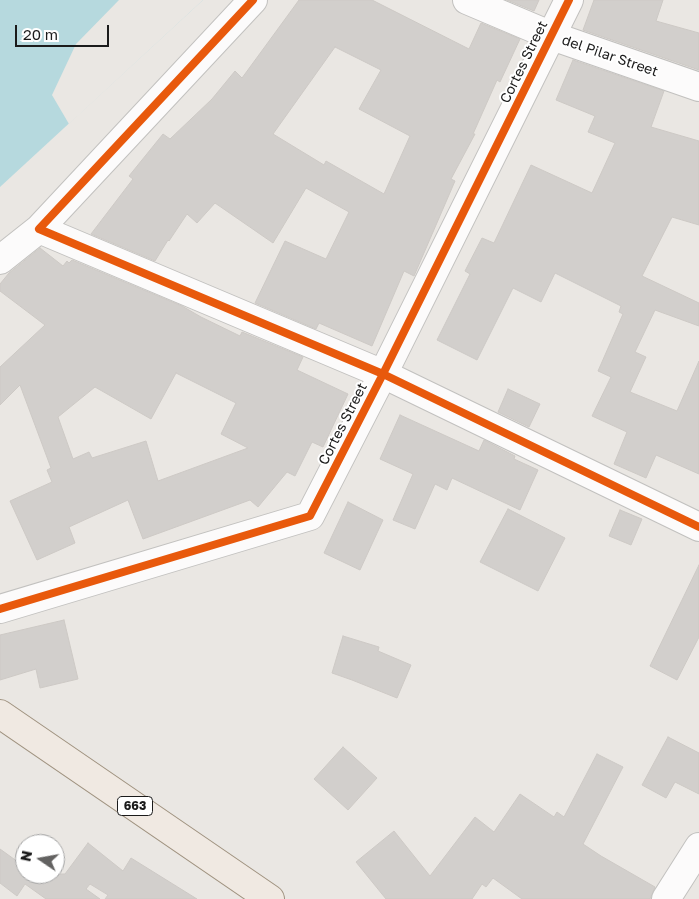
<!DOCTYPE html>
<style>
body{margin:0}
#map{position:relative;width:699px;height:899px;overflow:hidden;background:#eae7e3;font-family:"Golos Text",sans-serif}
canvas{display:block}
.north{position:absolute;left:15px;top:834px;width:50px;height:50px;box-sizing:border-box;background:#fff;border:1px solid #a4a4a4;border-radius:50%;rotate:282deg;font-size:14px;font-weight:700;line-height:20px;text-align:center;color:#1b1b1b}
.north::after{content:'';display:block;margin:auto;width:18px;height:22px;background:#636261;clip-path:polygon(50% 0,100% 100%,50% 72%,0 100%)}
.scale{position:absolute;left:15px;top:25px;width:94px;height:22px;box-sizing:border-box;border:2px solid #1b1b1b;border-top:0;padding-left:6px;font-size:15px;line-height:18px;white-space:nowrap;color:#1b1b1b;-webkit-text-stroke:4px #fff;paint-order:stroke}
</style>
<div id="map">
<canvas width="699" height="899"></canvas>
<div class="north">N</div>
<div class="scale">20 m</div>
</div>
<script>
const context = document.querySelector('canvas').getContext('2d');
context.lineJoin = 'round';
function fill(path, color) { context.fillStyle = color; context.fill(path, 'evenodd'); }
const shape = rows => new Path2D(rows.map(r => 'M' + r).join(''));
function strokePath(path, color, width, dash) { context.strokeStyle = color; context.lineWidth = width; context.lineCap = dash ? 'butt' : 'round'; context.setLineDash(dash || []); context.stroke(path); }
function drawText(font, color, halo, rows, align = 'center') {
  context.font = font + ' "Golos Text",sans-serif'; context.lineWidth = 4; context.setLineDash([]); context.textBaseline = 'middle'; context.strokeStyle = halo; context.fillStyle = color; for (const [text, x, y, turn = 0] of rows) {
    context.save(); context.translate(x, y); context.rotate((+turn || 0) * Math.PI / 180); context.textAlign = isNaN(turn) ? turn : align; if (halo) context.strokeText(text, 0, 0); context.fillText(text, 0, 0); context.restore();
  }
}
const water = shape([
 [0,0,203,0,0,187]
]);
const pier = shape([
 [119,0,203,0,69,124,52,95,76,44]
]);
const building = shape([
 [299,0,372,0,469,49,481,23,520,39,500,82,497,80,473,134,475,134,451,179,455,181,414,276,404,271,372,346,319,323,316,329,255,303,285,241,326,259,349,212,306,188,273,243,215,203,197,223,187,214,169,241,168,240,155,261,91,234,133,179,129,176,163,134,170,139,212,99,235,71,242,78,299,0],
 [335,47,381,70,359,109,410,136,384,194,326,161,324,165,273,134,335,47],
 [507,0,539,0,534,11,507,0],
 [594,0,663,0,656,21,699,33,699,70,583,30,594,0],
 [573,60,664,91,651,127,699,141,699,225,672,217,642,276,699,303,699,326,655,310,635,352,646,357,630,392,677,411,699,361,699,474,656,455,646,478,614,464,627,432,592,416,611,377,598,371,623,314,619,312,621,306,555,273,541,302,513,288,477,360,437,340,470,274,465,271,482,238,494,243,531,165,592,193,615,143,588,132,595,116,556,100,573,60],
 [40,248,63,266,67,261,69,263,72,260,182,306,201,317,240,336,242,332,303,357,297,370,348,394,323,447,312,442,295,476,287,472,258,507,250,500,143,539,128,500,69,527,75,543,37,560,10,501,52,482,47,470,51,468,20,385,0,405,0,367,45,325,0,291,0,284,9,273,40,248],
 [176,373,236,403,221,434,248,448,158,481,146,441,92,458,89,452,73,459,58,417,95,387,151,419,176,373],
 [508,389,540,404,529,427,498,412,508,389],
 [400,415,479,451,484,440,515,456,514,459,538,470,520,510,452,478,447,490,435,484,415,529,393,520,413,474,380,459,400,415],
 [348,502,383,520,360,570,324,553,348,502],
 [508,509,565,538,538,591,480,562,508,509],
 [620,510,642,519,631,545,609,536,620,510],
 [699,565,699,637,677,680,650,666,699,565],
 [64,620,78,679,40,688,36,669,0,680,0,635,64,620],
 [343,636,379,647,378,651,411,665,397,698,352,680,332,673,343,636],
 [668,737,699,753,699,794,675,782,666,798,642,785,668,737],
 [343,747,377,778,348,810,314,779,343,747],
 [597,754,623,767,583,844,601,856,655,887,650,899,522,899,493,878,486,887,482,884,472,899,386,899,356,862,394,831,430,876,475,817,494,832,520,794,554,817,557,812,564,817,597,754],
 [88,843,123,871,131,858,197,899,105,899,108,895,90,884,86,889,100,899,46,899,25,884,17,896,0,883,0,849,25,867,25,874,65,874,88,843]
]);
const minor = shape([
 [253,0,39,229,383,374,699,527],
 [467,0,552,36,699,87],
 [0,260,39,229],
 [0,609,310,516,383,374,569,0],
 [666,899,699,847]
]);
const primary = shape([
 [0,714,270,899]
]);
const cycleway = shape([
 [253,0,39,229,383,374,699,527],
 [0,609,310,516,383,374,569,0]
]);
const shields = [
 [135,806,35]
];
const shieldNames = [
 ["663",135,806]
];
const streetNames = [
 ["del Pilar Street",610,56,19],
 ["Cortes Street",524,62,-64],
 ["Cortes Street",343,424,-63]
];
fill(water, '#b6d9de');
fill(pier, '#eae7e3');
fill(building, '#d2cfcc');
strokePath(building, '#cdc9c5', 1);
strokePath(minor, '#c2c1bf', 30);
strokePath(primary, '#a09380', 30);
strokePath(minor, '#fcfbfb', 28);
strokePath(primary, '#f0e9e2', 28);
strokePath(cycleway, '#e8590c', 8);
for (const [x, y, w] of shields) { const box = new Path2D(); box.roundRect(x - w / 2, y - 9.5, w, 19, 4); context.fillStyle = '#fff'; context.fill(box); strokePath(box, '#1b1b1b', 1); }
drawText('bold 12px', '#1b1b1b', null, shieldNames);
drawText('14px', '#1b1b1b', '#fff', streetNames);
</script>
